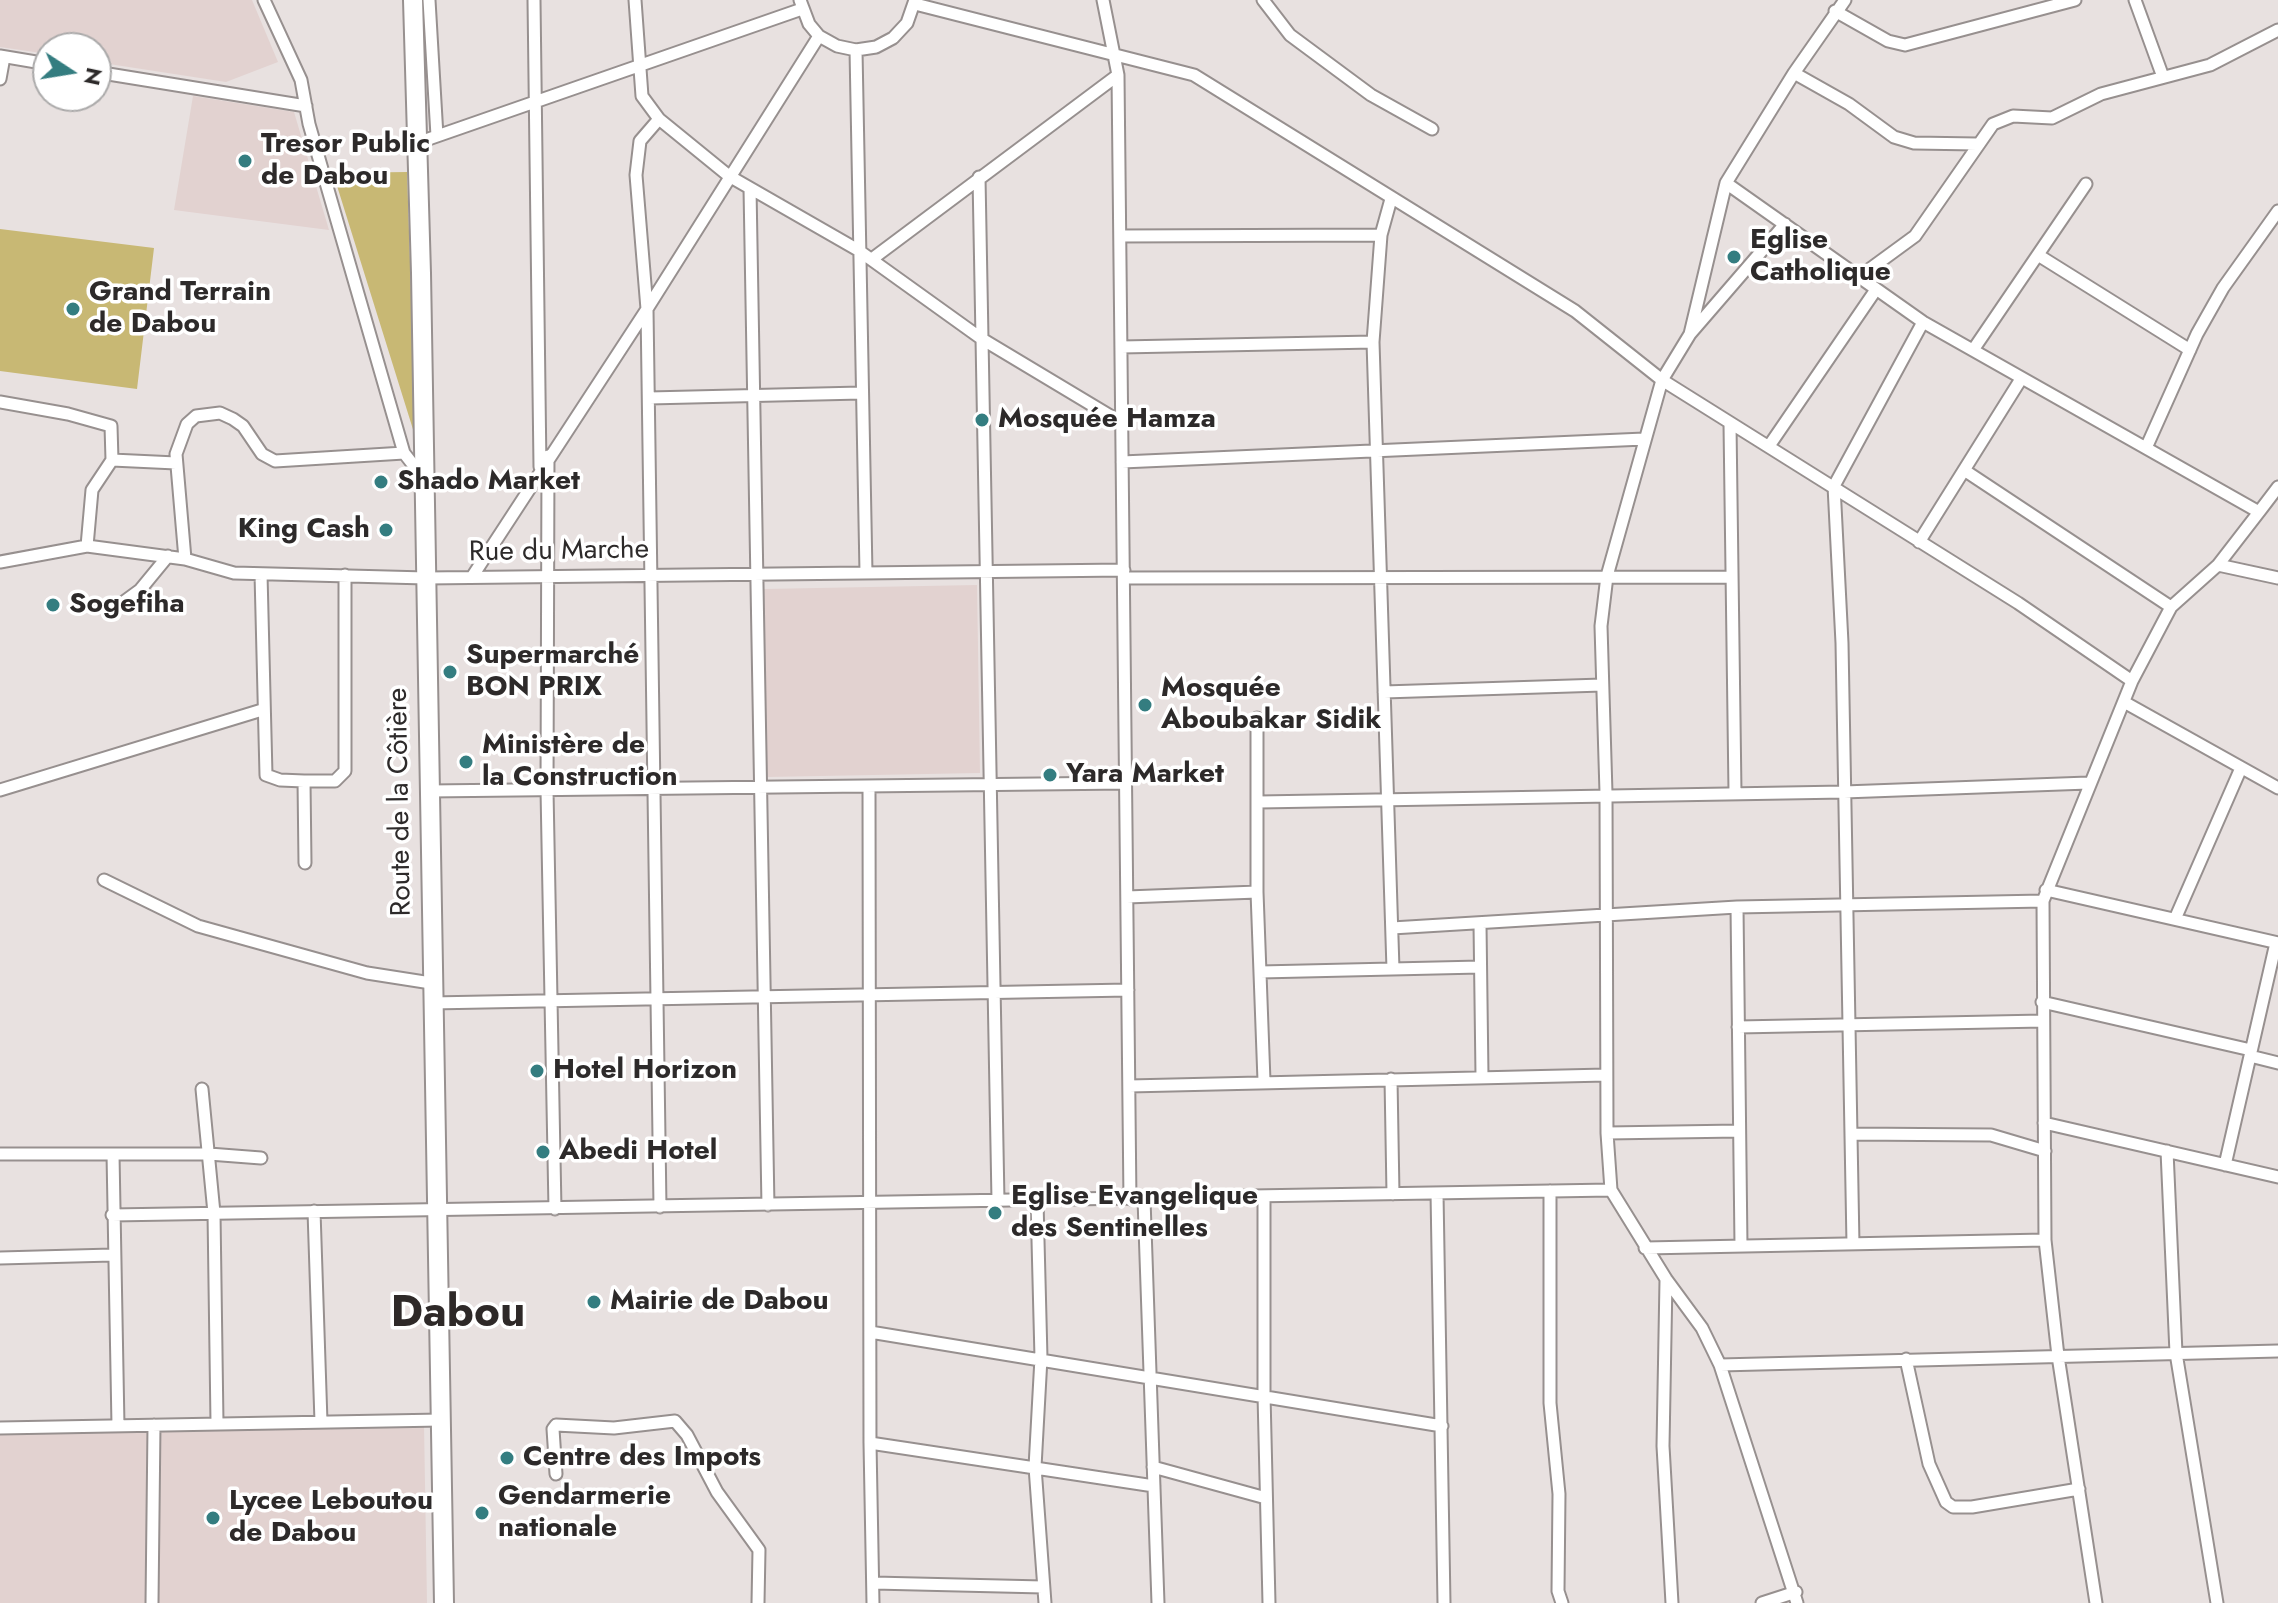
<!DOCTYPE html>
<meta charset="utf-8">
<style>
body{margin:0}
#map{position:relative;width:2278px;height:1603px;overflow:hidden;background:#e8e1e0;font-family:Jost,sans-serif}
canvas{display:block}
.north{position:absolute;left:32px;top:32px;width:80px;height:80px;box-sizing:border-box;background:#fff;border:2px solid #abaaaa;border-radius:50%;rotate:102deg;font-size:22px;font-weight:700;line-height:32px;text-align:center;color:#2d2a2a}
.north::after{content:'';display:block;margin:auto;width:28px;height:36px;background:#347d80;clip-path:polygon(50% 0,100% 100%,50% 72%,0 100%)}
</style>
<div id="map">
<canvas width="2278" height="1603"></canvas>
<div class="north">N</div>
</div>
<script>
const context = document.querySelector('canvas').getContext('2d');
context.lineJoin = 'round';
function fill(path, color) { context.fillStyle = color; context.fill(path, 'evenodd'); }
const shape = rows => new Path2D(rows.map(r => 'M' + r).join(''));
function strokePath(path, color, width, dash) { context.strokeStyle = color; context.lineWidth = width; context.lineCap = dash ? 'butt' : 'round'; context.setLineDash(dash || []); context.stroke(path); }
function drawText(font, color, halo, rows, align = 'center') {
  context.font = font + ' Jost,sans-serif'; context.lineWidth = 7; context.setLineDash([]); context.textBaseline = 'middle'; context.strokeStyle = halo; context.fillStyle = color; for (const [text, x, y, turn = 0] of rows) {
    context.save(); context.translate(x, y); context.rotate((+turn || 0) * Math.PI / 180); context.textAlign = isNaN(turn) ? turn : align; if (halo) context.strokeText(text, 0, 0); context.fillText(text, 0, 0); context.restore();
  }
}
const built = shape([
 [0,0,252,0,278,62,226,82,96,62,96,48,48,48,48,54,0,47],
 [193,96,294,112,329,230,174,210],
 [977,585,980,773,767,777,764,589],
 [424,1424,427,1603,0,1603,0,1434]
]);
const green = shape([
 [407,172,416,439,333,173],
 [0,229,154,248,137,389,0,371]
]);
const street = shape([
 [264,0,301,80,309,124,404,453,425,480],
 [429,0,437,136],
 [534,0,540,467],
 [635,0,642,96,659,119,729,176,858,250,982,339,1122,423],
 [800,0,809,24,819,36,837,46,856,50,876,47,893,38,907,23,915,0],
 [1103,0,1118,75,1130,1199],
 [1263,0,1290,35,1371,95,1432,129],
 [2135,0,2163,77],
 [915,4,1194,75,1575,311,1662,380,2018,603,2132,681],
 [1835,11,1888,41,1905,45,2075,0],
 [856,50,866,573],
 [0,56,48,64],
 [96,72,306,106],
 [1794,73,1849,104,1894,137,1914,143,1977,144],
 [0,79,4,57],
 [659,119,640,141,636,175,647,309,660,1207],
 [417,143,802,9],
 [979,177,998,1201],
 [1726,183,1794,73,1845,0],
 [750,188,768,1205],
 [1391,199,1381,235,1373,342,1393,969],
 [1785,224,1690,334,1662,380,1607,576,1601,626,1606,793,1607,1133,1611,1190,1666,1279,1702,1328,1720,1365,1797,1603],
 [1120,236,1381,235],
 [2038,255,2190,350],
 [872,259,1118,75],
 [1859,277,1915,236,1993,124,2013,116,2052,118,2101,94,2210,65,2278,30],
 [1690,334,1726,183,1923,322,2259,512,2218,565,2171,607,2132,681,2043,901,2045,1240,2058,1356,2096,1603],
 [1121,347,1373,342],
 [1973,350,2086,184],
 [649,398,861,393],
 [0,402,68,414,111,426,112,460,92,490,87,546],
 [1730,424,1735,792],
 [1769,446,1875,291],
 [2146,448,2197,334,2223,288,2278,211],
 [548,456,547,790,555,1209],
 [112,460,176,463],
 [1122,462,1644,439],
 [1964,470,2171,607],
 [2259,512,2278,487],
 [1919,542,2021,379],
 [185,559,176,454,187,424,196,416,220,413,233,419,243,426,262,454,275,461,404,453],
 [0,562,87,546,185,559,234,573,426,578,1124,570],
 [2218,565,2278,578],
 [261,574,266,775,280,780,304,781,335,781,345,771,345,575],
 [472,577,647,309,819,36],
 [1124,578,1731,577],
 [110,612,140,590,168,556],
 [1384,692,1602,685],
 [2124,702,2278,788],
 [1257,718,1257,892,1264,1081],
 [304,781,305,863],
 [869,786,870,1443,873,1603],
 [0,790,262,710],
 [429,791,1126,783],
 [1259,802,1844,792,2088,783],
 [104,880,198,926,367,973,431,983],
 [2046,890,2278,943],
 [1127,897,1257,892],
 [1737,907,1741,1246],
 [2175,919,2241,768],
 [1480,924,1482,1076],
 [1392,928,1737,907,2043,901],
 [1260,972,1480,967],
 [2042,1002,2251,1050],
 [431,1003,1128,990],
 [1738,1027,2043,1021],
 [2250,1056,2278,1063],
 [1391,1079,1393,1194],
 [1129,1086,1606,1075],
 [202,1089,214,1213,217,1423],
 [2044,1123,2278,1177],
 [1607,1133,1739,1131],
 [1851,1134,1991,1135,2045,1151],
 [2167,1151,2176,1353,2217,1603],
 [0,1154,209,1154,261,1158],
 [113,1154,118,1426],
 [2225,1165,2276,943],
 [1550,1191,1550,1403,1559,1494,1558,1591,1562,1603],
 [1437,1193,1444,1603],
 [1264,1197,1264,1395,1269,1603],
 [1144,1199,1158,1603],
 [1037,1201,1041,1358,1035,1467,1045,1603],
 [314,1211,321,1422],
 [112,1215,1611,1190],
 [1853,1244,1842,643,1834,486,1923,322],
 [1645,1248,2045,1240],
 [0,1258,112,1255],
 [1666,1280,1663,1446,1672,1603],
 [870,1332,1442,1426],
 [1906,1359,1929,1464,1946,1502,1953,1507,1972,1507,2079,1489],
 [1720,1365,2278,1351],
 [0,1428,441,1420],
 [870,1443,1154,1486],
 [1153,1467,1266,1498],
 [556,1474,553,1429,556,1425,614,1428,675,1421,687,1435,717,1492,759,1550,758,1603],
 [874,1583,1043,1587],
 [152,1603,154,1425],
 [1762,1603,1796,1592]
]);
const primary = shape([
 [413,0,421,273,444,1603]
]);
const markers = [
 [245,161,8,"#347d80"],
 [1734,257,8,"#347d80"],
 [73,309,8,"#347d80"],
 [982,420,8,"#347d80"],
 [381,482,8,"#347d80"],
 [386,530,8,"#347d80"],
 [53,605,8,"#347d80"],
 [450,672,8,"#347d80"],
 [1145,705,8,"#347d80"],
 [466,762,8,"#347d80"],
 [1050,775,8,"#347d80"],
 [537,1071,8,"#347d80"],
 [543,1152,8,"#347d80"],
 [995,1213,8,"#347d80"],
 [594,1302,8,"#347d80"],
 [507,1458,8,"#347d80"],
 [482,1513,8,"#347d80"],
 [213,1518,8,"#347d80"]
];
const poiNames = [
 ["Tresor Public",261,145],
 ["de Dabou",261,177],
 ["Eglise",1750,241],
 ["Catholique",1750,273],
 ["Grand Terrain",89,293],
 ["de Dabou",89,325],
 ["Mosquée Hamza",998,420],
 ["Shado Market",397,482],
 ["King Cash",370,530,"right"],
 ["Sogefiha",69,605],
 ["Supermarché",466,656],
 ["BON PRIX",466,688],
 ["Mosquée",1161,689],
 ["Aboubakar Sidik",1161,721],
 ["Ministère de",482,746],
 ["la Construction",482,778],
 ["Yara Market",1066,775],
 ["Hotel Horizon",553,1071],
 ["Abedi Hotel",559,1152],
 ["Eglise Evangelique",1011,1197],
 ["des Sentinelles",1011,1229],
 ["Mairie de Dabou",610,1302],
 ["Centre des Impots",523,1458],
 ["Gendarmerie",498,1497],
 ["nationale",498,1529],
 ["Lycee Leboutou",229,1502],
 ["de Dabou",229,1534]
];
const streetNames = [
 ["Rue du Marche",559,552,-1],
 ["Route de la Côtière",401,802,-91]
];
const townNames = [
 ["Dabou",458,1315]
];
fill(built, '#e2d2d0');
fill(green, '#c8b874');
strokePath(street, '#97908f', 15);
strokePath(primary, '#97908f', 22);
strokePath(street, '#fff', 11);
strokePath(primary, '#fff', 18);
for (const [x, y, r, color] of markers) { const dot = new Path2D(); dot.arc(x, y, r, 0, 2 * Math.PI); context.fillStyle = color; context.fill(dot); strokePath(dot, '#fff', 3); }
drawText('bold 28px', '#2d2a2a', '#fff', poiNames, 'left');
drawText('28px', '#2d2a2a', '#fff', streetNames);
drawText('bold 44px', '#2e2928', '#fff', townNames);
</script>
